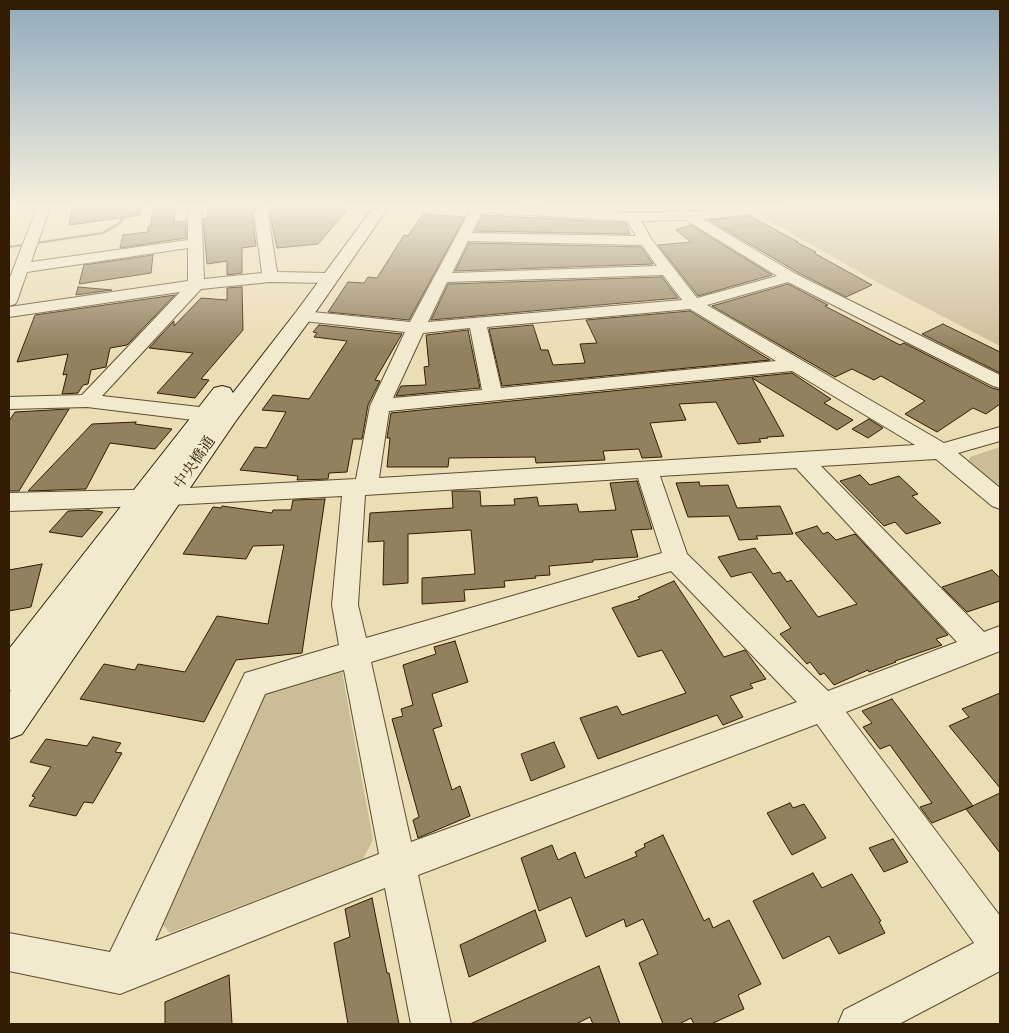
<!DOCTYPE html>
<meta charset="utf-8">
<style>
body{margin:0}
#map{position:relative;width:1009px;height:1033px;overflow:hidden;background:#eadeb5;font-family:"IM FELL Great Primer",serif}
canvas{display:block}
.frame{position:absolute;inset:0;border:10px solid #321c02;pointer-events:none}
</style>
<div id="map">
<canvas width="1009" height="1033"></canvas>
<div class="frame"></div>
</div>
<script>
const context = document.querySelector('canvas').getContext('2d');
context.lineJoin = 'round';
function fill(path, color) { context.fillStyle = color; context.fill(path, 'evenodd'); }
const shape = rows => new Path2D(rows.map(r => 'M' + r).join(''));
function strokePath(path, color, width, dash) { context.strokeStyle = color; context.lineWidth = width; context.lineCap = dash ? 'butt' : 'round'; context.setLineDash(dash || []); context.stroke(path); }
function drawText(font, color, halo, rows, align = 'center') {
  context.font = font + ' "IM FELL Great Primer","Noto Serif JP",serif'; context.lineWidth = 4; context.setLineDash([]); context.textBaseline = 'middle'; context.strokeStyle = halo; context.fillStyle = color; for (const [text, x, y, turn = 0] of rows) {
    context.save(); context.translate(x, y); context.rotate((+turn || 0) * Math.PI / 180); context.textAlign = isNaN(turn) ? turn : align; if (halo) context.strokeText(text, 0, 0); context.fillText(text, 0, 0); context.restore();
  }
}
const green = shape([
 [794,205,1000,205,1000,346,884,286,749,209],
 [1000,447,1000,490,968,461,970,457],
 [336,669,342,672,373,840,363,859,170,933,158,919,263,690]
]);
const stream = shape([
 [123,205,127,205,125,218,122,223,104,234,9,248,9,246,102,232,119,222,121,218,123,205]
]);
const building = shape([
 [73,205,141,205,141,215,69,225,73,205],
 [153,205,175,205,174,222,186,221,186,238,120,248,123,235,148,232,148,226,151,226,153,205],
 [213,205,261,205,252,213,256,246,242,248,242,273,227,275,227,261,207,264,203,219,208,218,207,209,213,205],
 [278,205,347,205,342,210,347,210,318,244,277,248,270,215,278,205],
 [423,214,465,217,409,320,328,312,348,282,364,283,368,277,377,278,404,235,408,236,423,214],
 [483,215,626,223,630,234,475,231,483,215],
 [750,216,798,242,796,242,816,252,814,253,872,285,846,297,797,272,709,220,750,216],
 [691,225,772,275,698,296,658,245,691,242,676,230,691,225],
 [469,243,641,247,653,264,455,271,469,243],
 [153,255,151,273,79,284,84,265,153,255],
 [662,277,678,298,431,320,448,284,662,277],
 [788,284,828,305,825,306,900,345,904,343,992,388,1000,390,1000,404,986,414,973,408,937,432,905,414,925,401,881,376,874,380,852,369,835,377,712,306,788,284],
 [78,287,112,290,76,295,78,287],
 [242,287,243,330,201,379,209,380,195,398,157,393,193,353,149,348,174,321,174,326,201,298,227,300,227,288,242,287],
 [175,295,127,345,110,348,106,367,91,370,88,384,83,385,78,393,62,394,67,374,63,375,68,354,17,362,35,315,175,295],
 [690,311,770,360,502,386,489,329,533,325,541,350,548,350,553,365,585,363,580,344,597,343,586,320,690,311],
 [943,324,1000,352,1000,373,922,334,943,324],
 [319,325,402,334,375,380,380,381,368,405,362,439,353,439,347,472,329,473,328,479,297,480,298,476,240,470,255,447,266,448,286,412,262,410,273,395,309,399,347,341,314,337,317,333,313,332,319,325],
 [468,330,480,388,396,396,401,386,426,385,424,367,429,366,426,335,468,330],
 [792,373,831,399,824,403,853,420,837,430,752,378,784,436,767,437,768,438,759,439,761,442,738,444,716,402,679,404,686,420,650,423,662,457,642,458,639,449,603,451,605,460,536,463,535,457,449,458,448,467,387,467,390,438,387,438,391,413,792,373],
 [69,409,19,491,9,491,9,421,15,412,69,409],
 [869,419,883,428,868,438,852,429,869,419],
 [136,422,135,424,172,429,155,449,110,443,86,489,28,491,92,424,136,422],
 [860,475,870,485,899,476,918,494,912,496,941,523,906,534,895,522,884,526,840,481,860,475],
 [637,481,652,529,631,530,638,557,593,560,593,562,549,566,550,575,535,576,536,578,504,581,505,587,464,590,465,601,422,604,422,578,475,574,471,530,408,534,408,583,383,585,384,541,368,542,370,513,453,508,452,491,480,491,481,506,515,505,514,499,537,497,539,506,577,504,579,512,616,510,610,483,637,481],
 [699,482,700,486,728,485,737,508,780,506,793,534,756,536,758,539,739,540,729,516,688,517,676,483,699,482],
 [325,499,302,653,236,660,204,722,80,699,104,664,135,670,138,664,185,672,217,616,268,624,284,545,253,546,246,559,183,554,213,507,221,508,222,506,272,513,273,510,291,510,293,500,325,499],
 [88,510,103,512,82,537,49,532,68,511,88,510],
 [817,526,823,534,828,532,836,540,855,534,948,635,936,639,942,645,895,661,896,662,869,672,868,670,834,685,824,673,820,675,810,662,807,664,780,634,791,628,751,572,731,577,718,557,755,548,773,574,780,572,787,582,791,580,818,617,857,604,795,533,817,526],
 [42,564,31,607,9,611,9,570,42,564],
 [992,570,1000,578,1000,601,967,612,942,587,992,570],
 [674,581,724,657,745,650,766,679,750,684,753,688,730,696,743,717,723,725,717,715,598,759,580,718,617,706,622,715,686,693,662,650,638,657,612,608,640,599,638,597,674,581],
 [455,641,468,682,432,694,442,726,433,729,452,790,460,786,470,816,418,838,413,820,419,817,392,719,403,716,401,709,413,705,403,665,436,654,434,647,455,641],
 [1000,693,1000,788,949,726,969,717,962,709,1000,693],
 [892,699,973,806,932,823,920,807,932,803,890,745,880,749,863,727,872,723,862,711,892,699],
 [93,737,121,743,115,752,122,753,93,803,84,802,76,816,29,806,35,797,32,796,51,767,30,762,46,739,87,746,93,737],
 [554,742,565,767,531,781,521,754,554,742],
 [1000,793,1000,853,966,809,1000,793],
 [790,803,793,808,804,804,826,838,792,855,767,813,790,803],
 [663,835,704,921,709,918,713,928,729,920,761,984,738,995,744,1009,711,1024,694,1024,691,1018,679,1024,663,1024,639,963,658,954,643,919,626,927,624,919,586,937,571,897,539,911,521,858,552,845,558,860,575,852,585,878,637,856,635,852,645,847,644,844,663,835],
 [893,839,908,862,884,872,869,848,893,839],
 [813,873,822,888,852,874,881,921,879,922,885,933,839,954,829,936,783,959,753,901,813,873],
 [372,898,387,973,389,973,399,1024,348,1024,334,943,350,937,345,909,372,898],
 [535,910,546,941,469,977,460,945,535,910],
 [599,966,620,1024,593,1024,590,1017,576,1024,470,1024,599,966],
 [229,975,232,1024,165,1024,165,1002,229,975]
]);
const street = shape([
 [38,205,51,205,31,262,188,240,188,205,201,205,204,279,262,273,254,213,263,205,276,205,268,214,277,272,328,273,334,275,336,278,334,281,328,283,270,282,201,289,102,396,226,410,233,412,236,417,233,422,226,424,87,407,9,409,9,397,82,395,180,292,9,317,9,307,188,281,188,248,27,272,17,301,15,304,9,306,9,280,38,205],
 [473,205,632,213,678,212,684,209,691,212,738,208,744,205,749,206,755,211,753,214,703,219,796,274,1000,375,1000,388,993,386,788,282,707,305,944,443,1000,427,1000,441,958,453,1000,488,1000,509,992,506,936,459,821,466,984,632,1000,626,1000,651,846,712,1000,916,1000,971,899,1024,838,1024,844,1010,974,943,817,724,418,875,451,1024,411,1024,385,888,120,994,9,971,9,933,110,952,245,673,339,645,332,605,342,496,170,505,9,511,9,493,170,489,356,479,370,406,405,332,303,321,297,320,295,316,297,312,303,311,410,322,473,205],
 [482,212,627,221,636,236,472,233,482,212],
 [686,220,777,276,697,298,652,240,641,221,686,220],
 [468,241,642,245,657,266,452,273,468,241],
 [663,275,682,300,428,322,447,282,663,275],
 [690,309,776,361,501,388,487,327,690,309],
 [470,328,482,390,393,398,423,333,470,328],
 [792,371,915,445,379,478,389,411,792,371],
 [796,468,957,642,828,691,687,554,660,476,796,468],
 [638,478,662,553,366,638,358,605,365,495,638,478],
 [671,571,797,702,411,842,371,662,671,571],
 [344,670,379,854,155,941,265,694,344,670]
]);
const secondary = shape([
 [375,205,390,205,310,320,235,422,22,734,9,739,9,693,11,690,9,691,9,649,214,388,222,386,230,388,233,393,296,312,375,205],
 [540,205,697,205,694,208,689,210,606,212,547,210,542,208,540,205]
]);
const streetNames = [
 ["中央橋通",195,463,-55]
];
fill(green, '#cbbd97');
fill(stream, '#7b6949');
fill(building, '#92815f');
strokePath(building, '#321c02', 1);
strokePath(street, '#604c2f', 2);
strokePath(secondary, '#321c02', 2);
fill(street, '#f1eacf');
fill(secondary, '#f1eacf');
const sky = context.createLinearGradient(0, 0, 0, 349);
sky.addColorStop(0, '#8faabb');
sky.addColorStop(0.59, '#f6f0de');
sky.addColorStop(1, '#f6f0de00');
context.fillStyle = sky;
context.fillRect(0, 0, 1009, 349);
drawText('15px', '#321c02', '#f1eacf', streetNames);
</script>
